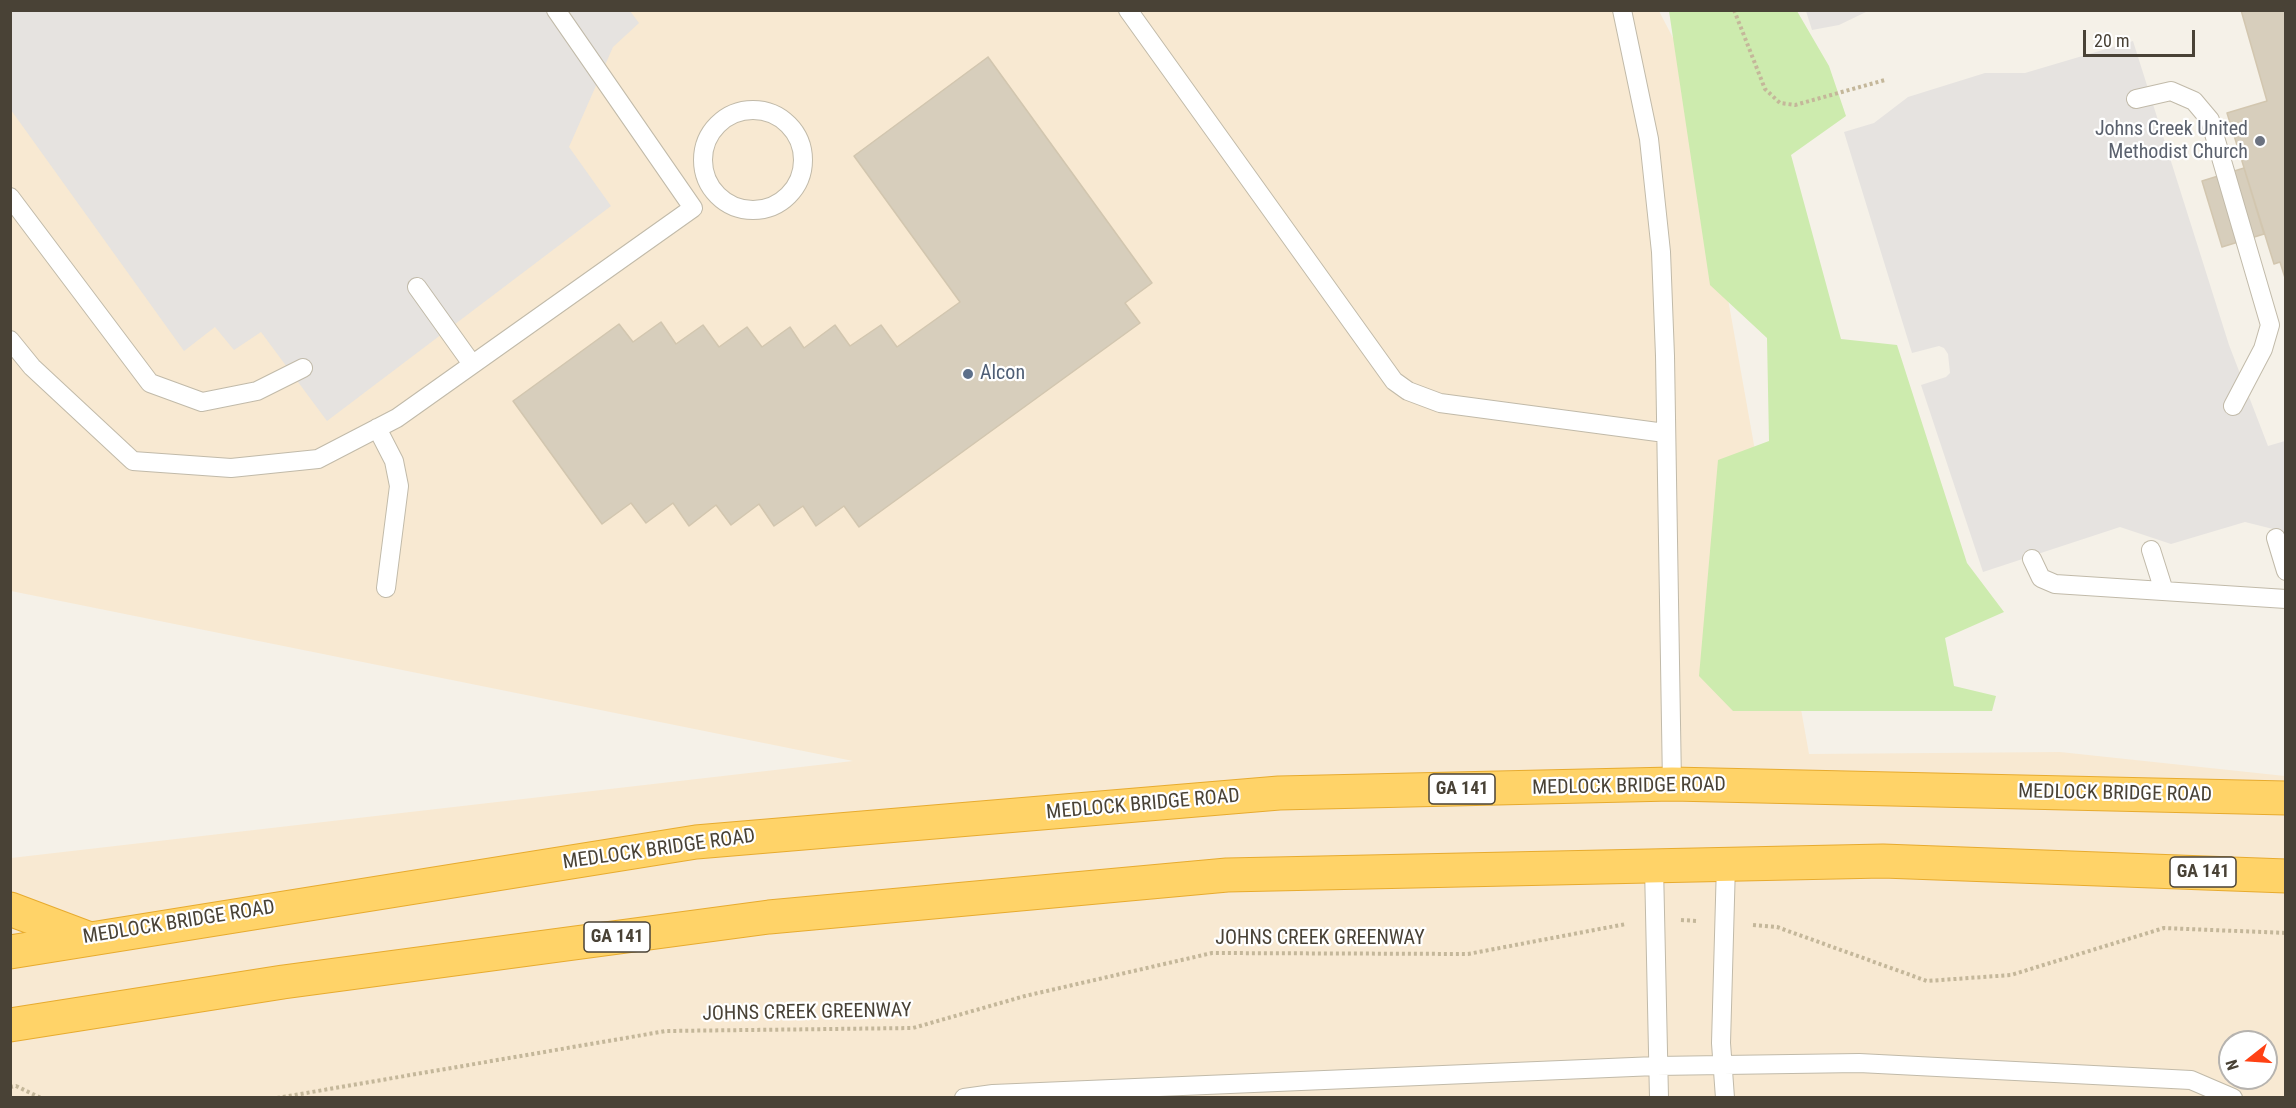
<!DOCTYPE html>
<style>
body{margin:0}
#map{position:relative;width:2296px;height:1108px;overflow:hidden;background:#f5f1e8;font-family:"Roboto Condensed",sans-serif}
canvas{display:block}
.frame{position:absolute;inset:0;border:12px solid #494236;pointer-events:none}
.north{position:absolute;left:2218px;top:1030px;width:60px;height:60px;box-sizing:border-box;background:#fff;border:2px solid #b6b3af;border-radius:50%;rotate:253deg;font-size:16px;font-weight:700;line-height:24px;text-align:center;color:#494236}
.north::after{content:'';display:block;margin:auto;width:21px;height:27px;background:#ff4114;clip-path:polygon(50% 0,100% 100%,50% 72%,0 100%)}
.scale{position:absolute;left:2083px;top:30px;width:112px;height:27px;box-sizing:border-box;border:3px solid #494236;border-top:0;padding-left:8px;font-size:18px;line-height:21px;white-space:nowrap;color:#494236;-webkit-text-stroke:4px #fff;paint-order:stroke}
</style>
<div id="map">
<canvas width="2296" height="1108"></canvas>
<div class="frame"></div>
<div class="north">N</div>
<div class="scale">20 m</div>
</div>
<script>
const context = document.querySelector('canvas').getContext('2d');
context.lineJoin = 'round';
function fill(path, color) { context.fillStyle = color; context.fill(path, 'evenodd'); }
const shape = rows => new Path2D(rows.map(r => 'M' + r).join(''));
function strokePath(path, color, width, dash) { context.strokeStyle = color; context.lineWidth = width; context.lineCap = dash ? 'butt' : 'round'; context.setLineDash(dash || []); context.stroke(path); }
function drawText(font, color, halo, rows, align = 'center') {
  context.font = font + ' "Roboto Condensed",sans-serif'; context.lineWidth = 4.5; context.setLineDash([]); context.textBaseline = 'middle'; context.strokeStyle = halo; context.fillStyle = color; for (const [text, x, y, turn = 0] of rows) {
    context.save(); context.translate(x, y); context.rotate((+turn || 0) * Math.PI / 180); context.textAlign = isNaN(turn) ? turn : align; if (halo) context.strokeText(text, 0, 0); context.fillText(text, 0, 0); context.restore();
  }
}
const commercial = shape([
 [10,11,1659,11,1686,63,1809,754,2060,752,2285,776,2285,1097,11,1097,11,858,853,761,11,591],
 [2230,1042,2266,1042,2266,1078,2230,1078]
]);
const green = shape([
 [1669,11,1797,11,1829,66,1846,116,1791,155,1841,339,1897,345,1967,563,2004,612,1945,638,1954,686,1996,696,1992,711,1733,711,1699,676,1718,460,1769,441,1767,338,1710,285]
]);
const parking = shape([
 [10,11,630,11,639,23,613,47,569,147,611,206,327,421,261,332,234,350,215,327,184,351,11,110],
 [1806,11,1806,10,1868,11,1839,25,1812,30],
 [2133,41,2229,345,2268,446,2285,441,2285,532,2245,522,2171,544,2120,527,1983,572,1921,385,1946,377,1950,373,1948,354,1944,348,1939,346,1912,353,1844,132,1874,123,1908,97,1985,73,2025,73]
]);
const building = shape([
 [2241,10,2286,10,2286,281,2280,262,2274,264,2227,113,2267,101,2241,10],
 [988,57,1152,283,1125,303,1140,323,859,527,844,506,816,526,803,506,774,526,759,504,731,525,716,505,689,526,673,503,646,523,631,503,602,524,513,401,619,324,633,342,661,322,676,344,703,325,719,347,747,327,762,347,790,327,804,348,835,325,850,346,881,325,897,347,960,302,854,156,988,57],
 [2244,168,2264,234,2222,247,2202,181,2244,168]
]);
const path = shape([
 [1734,10,1765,89,1780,103,1795,105,1885,80],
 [1681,920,1698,921],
 [1753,925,1777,927,1927,981,2011,975,2164,928,2286,933],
 [10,1087,16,1086,41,1098],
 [277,1098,666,1031,913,1028,1025,996,1212,953,1468,954,1626,924]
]);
const lane = shape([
 [1128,10,1394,381,1408,391,1440,403,1665,433],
 [1622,10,1649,139,1661,252,1665,356,1672,784],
 [2136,99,2171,91,2194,101,2210,120,2270,325,2263,349,2233,406],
 '703 160a50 50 0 1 1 100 0a50 50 0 1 1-100 0Z',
 [10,197,150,383,202,402,257,391,303,368],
 [417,287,472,364],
 [10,340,32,367,133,461,231,468,318,459,397,418,693,208,556,10],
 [377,428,394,461,399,486,386,588],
 [2276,538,2286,571],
 [2151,550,2164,591],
 [2032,559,2041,578,2055,584,2286,599],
 [1654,866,1659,1098],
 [964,1098,993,1094,1656,1066,1859,1063,2191,1080,2233,1098],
 [1725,1098,1721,1043,1726,864]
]);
const highway = shape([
 [10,909,87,938],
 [10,952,696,842,1279,793,1672,784,2286,798],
 [10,1025,283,982,769,917,1227,875,1883,861,2286,876]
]);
const markers = [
 [2260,141,6,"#6b7280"],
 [968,374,6,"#5c6f8a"]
];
const shields = [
 [1462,789,66],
 [2203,872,66],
 [617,937,66]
];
const shieldNames = [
 ["GA 141",1462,789],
 ["GA 141",2203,872],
 ["GA 141",617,937]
];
const worshipNames = [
 ["Johns Creek United",2248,130],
 ["Methodist Church",2248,153]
];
const serviceNames = [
 ["Alcon",980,374]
];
const streetNames = [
 ["MEDLOCK BRIDGE ROAD",1629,787,-1],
 ["MEDLOCK BRIDGE ROAD",2115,794,1],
 ["MEDLOCK BRIDGE ROAD",1143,805,-5],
 ["MEDLOCK BRIDGE ROAD",659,850,-8],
 ["MEDLOCK BRIDGE ROAD",179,923,-9],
 ["JOHNS CREEK GREENWAY",1320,939],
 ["JOHNS CREEK GREENWAY",807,1013,-1]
];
fill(commercial, '#f8e9d2');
fill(green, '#cdebae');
fill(parking, '#e6e3e0');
fill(building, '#d7cebc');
strokePath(building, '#d2c6af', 1.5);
strokePath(lane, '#c1baa9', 20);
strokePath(highway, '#e7ab2f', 35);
strokePath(path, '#c4b79a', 4, [3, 3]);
strokePath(lane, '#fff', 18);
strokePath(highway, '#ffd368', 33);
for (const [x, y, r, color] of markers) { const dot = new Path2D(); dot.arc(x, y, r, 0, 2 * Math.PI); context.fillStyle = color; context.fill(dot); strokePath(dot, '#fff', 2); }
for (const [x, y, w] of shields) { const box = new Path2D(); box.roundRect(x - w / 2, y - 15, w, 30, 4.5); context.fillStyle = '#fff'; context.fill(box); strokePath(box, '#494236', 1.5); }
drawText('bold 18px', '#494236', null, shieldNames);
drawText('20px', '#5b616d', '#fff', worshipNames, 'right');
drawText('20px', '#4e5e75', '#fff', serviceNames, 'left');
drawText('20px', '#494236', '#fff', streetNames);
</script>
